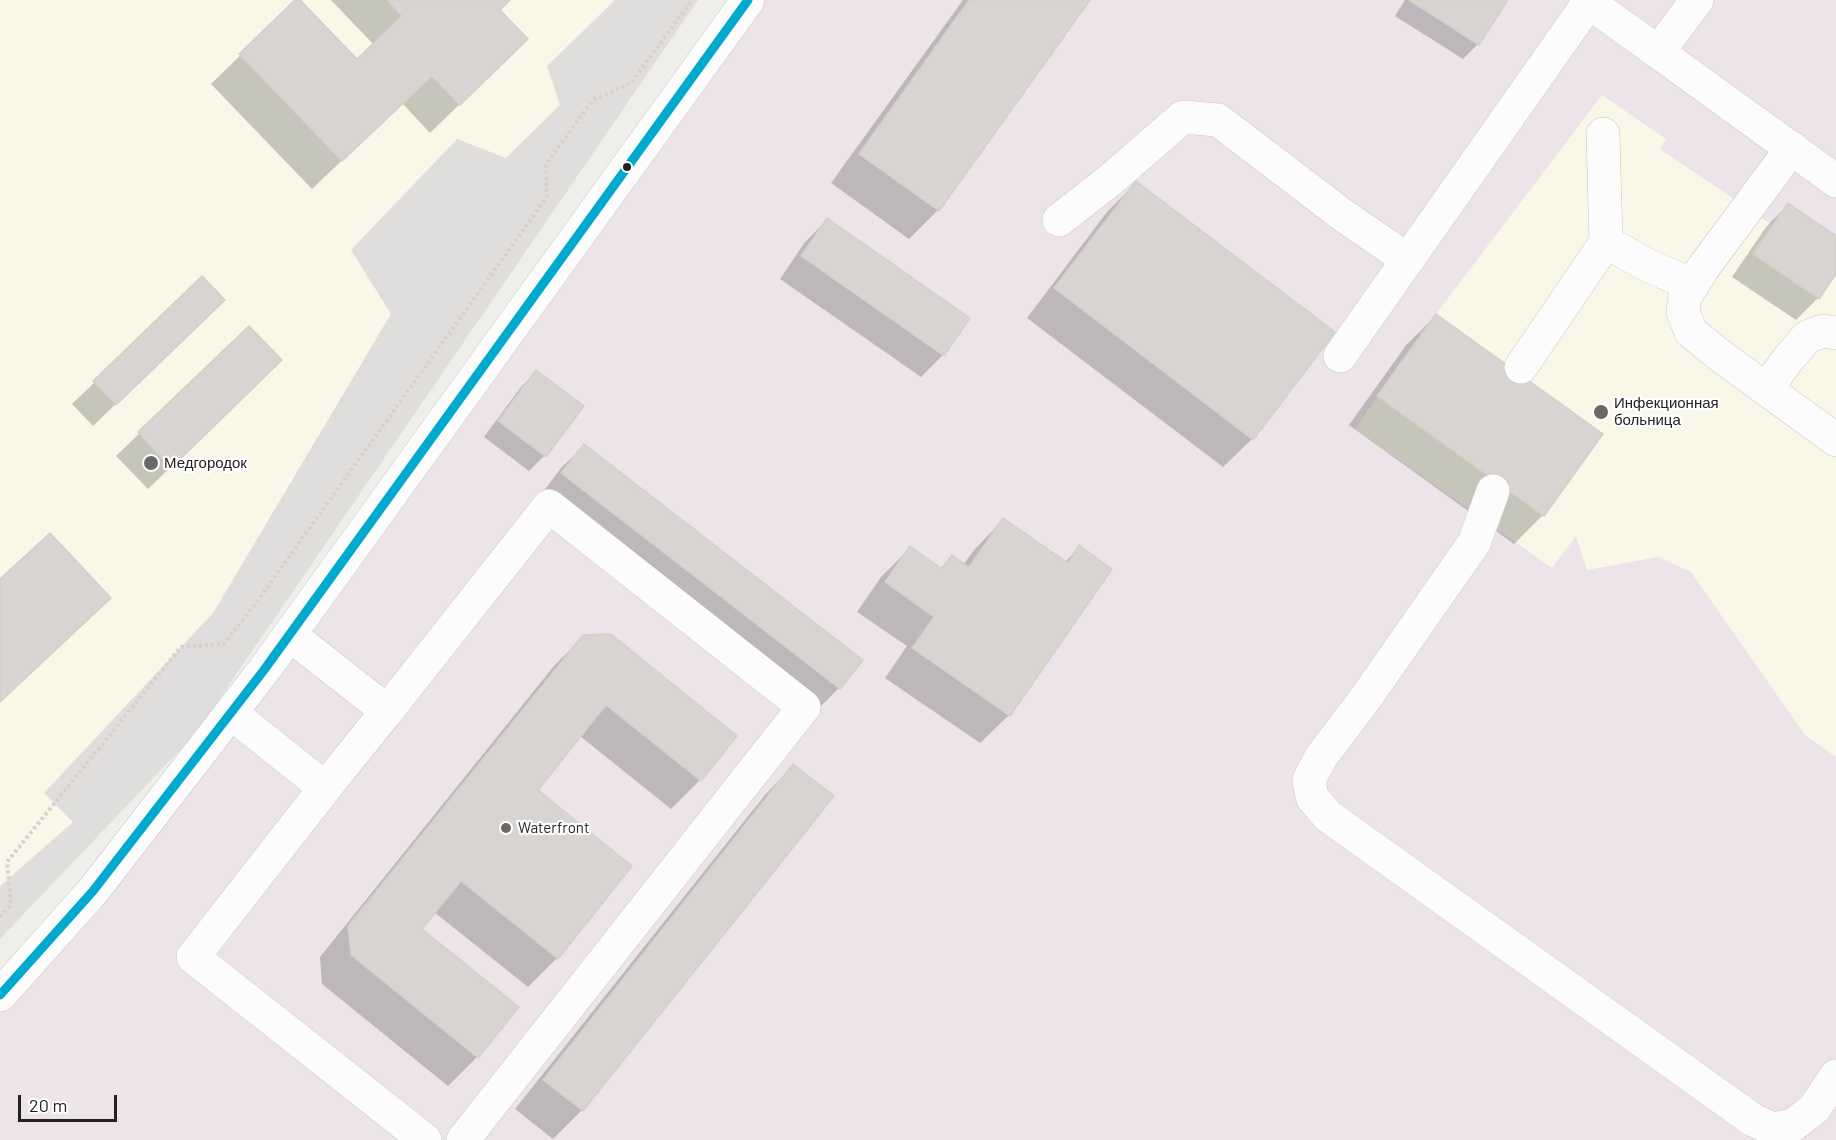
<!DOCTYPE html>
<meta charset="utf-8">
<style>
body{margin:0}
#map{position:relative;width:1836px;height:1140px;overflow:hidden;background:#f0eeeb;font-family:Barlow,sans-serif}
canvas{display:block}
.scale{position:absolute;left:18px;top:1095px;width:99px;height:27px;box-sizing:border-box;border:3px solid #222;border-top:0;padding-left:8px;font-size:18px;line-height:21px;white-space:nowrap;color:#222;-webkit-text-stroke:4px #fff;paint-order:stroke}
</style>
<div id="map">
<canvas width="1836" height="1140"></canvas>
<div class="scale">20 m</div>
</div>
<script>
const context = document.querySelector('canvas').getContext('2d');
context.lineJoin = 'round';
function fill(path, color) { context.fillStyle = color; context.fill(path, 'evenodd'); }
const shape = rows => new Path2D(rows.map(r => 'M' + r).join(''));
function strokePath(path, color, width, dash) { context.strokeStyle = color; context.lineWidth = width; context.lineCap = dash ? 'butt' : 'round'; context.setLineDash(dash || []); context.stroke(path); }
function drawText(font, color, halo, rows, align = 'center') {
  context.font = font + ' Barlow,sans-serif'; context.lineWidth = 4.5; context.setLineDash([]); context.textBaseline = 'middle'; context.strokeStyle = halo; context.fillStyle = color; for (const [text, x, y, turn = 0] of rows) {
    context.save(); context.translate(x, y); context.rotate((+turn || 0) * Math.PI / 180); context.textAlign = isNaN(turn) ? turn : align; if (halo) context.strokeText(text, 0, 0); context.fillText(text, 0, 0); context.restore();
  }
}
const residential = shape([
 [0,0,698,0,196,733,0,939]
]);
const industrial = shape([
 [746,0,1836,0,1836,1140,0,1140,0,995]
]);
const education = shape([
 [0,0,615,0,547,66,560,105,506,158,457,139,351,250,391,314,213,613,44,793,73,822,0,886],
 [1602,95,1666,139,1660,149,1772,225,1788,203,1836,236,1836,757,1805,735,1691,572,1658,557,1587,570,1576,536,1552,568,1355,429,1436,314]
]);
const shadow = shape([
 [297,0,357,61,374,45,331,0,509,0,498,10,497,68,430,133,402,103,312,189,211,84],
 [963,0,1088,0,938,210,909,239,831,183],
 [1405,0,1502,0,1505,2,1478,44,1463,59,1395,16],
 [1136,183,1252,439,1223,467,1027,318,1107,212],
 [1788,205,1836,237,1836,272,1818,298,1796,320,1732,277,1766,227],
 [827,220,943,355,921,377,780,279,805,242],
 [1436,316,1543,515,1514,544,1349,425,1407,344],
 [200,322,93,426,72,404,95,382],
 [249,328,258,383,148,489,116,456],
 [536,372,544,456,529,471,484,437,521,387],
 [584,446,839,688,817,710,540,496,561,468],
 [1003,520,1065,562,1080,547,1009,715,980,743,885,678,907,646,857,612,881,577,910,548,940,569,952,557,963,565,975,549],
 [583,637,735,736,700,780,671,809,580,736,536,790,630,866,557,958,528,987,434,912,420,930,477,1057,448,1086,322,984,320,957,554,666],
 [793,766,831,796,582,1110,553,1139,515,1109,765,795]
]);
const building = shape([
 [295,0,300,0,357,59,402,16,387,0,510,0,500,10,528,39,460,105,432,76,342,161,239,54,295,0],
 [969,0,1090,0,939,211,859,154,969,0],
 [1409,0,1505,0,1507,1,1479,45,1409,0],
 [1136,181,1335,332,1253,440,1054,288,1136,181],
 [1788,203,1836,236,1836,274,1819,299,1753,254,1788,203],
 [827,218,970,318,944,356,801,256,827,218],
 [202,276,225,300,116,405,93,381,202,276],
 [1436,314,1603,434,1544,516,1377,396,1436,314],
 [249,326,282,360,171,468,138,432,249,326],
 [536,370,584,406,546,457,498,421,536,370],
 [584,444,863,660,840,689,561,473,584,444],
 [1003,518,1068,563,1079,545,1112,569,1010,716,912,648,934,617,885,582,910,546,942,569,952,555,969,567,1003,518],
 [50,533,111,598,0,702,0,579,50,533],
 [611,634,737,736,701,781,606,705,538,790,632,866,558,959,461,881,422,929,519,1007,478,1058,351,955,348,926,583,635,611,634],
 [793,764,834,796,583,1111,543,1080,793,764]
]);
const path = shape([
 [0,917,11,905,7,862,181,647,224,644,253,607,547,197,546,164,593,100,631,83,692,0]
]);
const minor = shape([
 [1586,0,1658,52],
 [1697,0,1658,52,1836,181],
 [1792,148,1703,268,1685,297,1683,312,1691,332,1722,357,1836,440],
 [1059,220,1109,181,1183,117,1218,120,1344,216,1408,260],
 [1606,242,1647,265,1693,285],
 [1340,356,1589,2],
 [1521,367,1606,242,1603,134],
 [1766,389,1789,358,1807,337,1823,331,1836,333],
 [1493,491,1474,543,1365,699,1321,757,1309,780,1312,797,1328,816,1753,1120,1773,1129,1793,1125,1814,1109,1836,1076],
 [290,635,387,711,549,506,804,707,463,1140],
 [231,713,325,788,193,957,425,1140],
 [325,788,387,711],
 [0,995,93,891,264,670,748,0]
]);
const bus1 = shape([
 [0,995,93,891,264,670,748,0]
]);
const markers = [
 [627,167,5,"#222"],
 [1601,412,8,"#6a6968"],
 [151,463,8,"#6a6968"],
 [506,828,6,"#6a6968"]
];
const poiNames = [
 ["Инфекционная",1614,403],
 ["больница",1614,420],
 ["Медгородок",164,463],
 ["Waterfront",518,828]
];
fill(residential, '#dfdedc');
fill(industrial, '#ede4e9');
fill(education, '#f8f7e8');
fill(shadow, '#0003');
fill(building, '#d7d4d2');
strokePath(building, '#d3d0cc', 1.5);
strokePath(minor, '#c9c8c7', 34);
strokePath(path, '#dccecd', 4, [3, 3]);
strokePath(minor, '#fdfcfc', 33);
strokePath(bus1, '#00a9ce', 9);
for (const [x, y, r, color] of markers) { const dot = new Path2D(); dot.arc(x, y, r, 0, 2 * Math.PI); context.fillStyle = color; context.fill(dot); strokePath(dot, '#fff', 2); }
drawText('15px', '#222', '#fff', poiNames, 'left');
</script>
